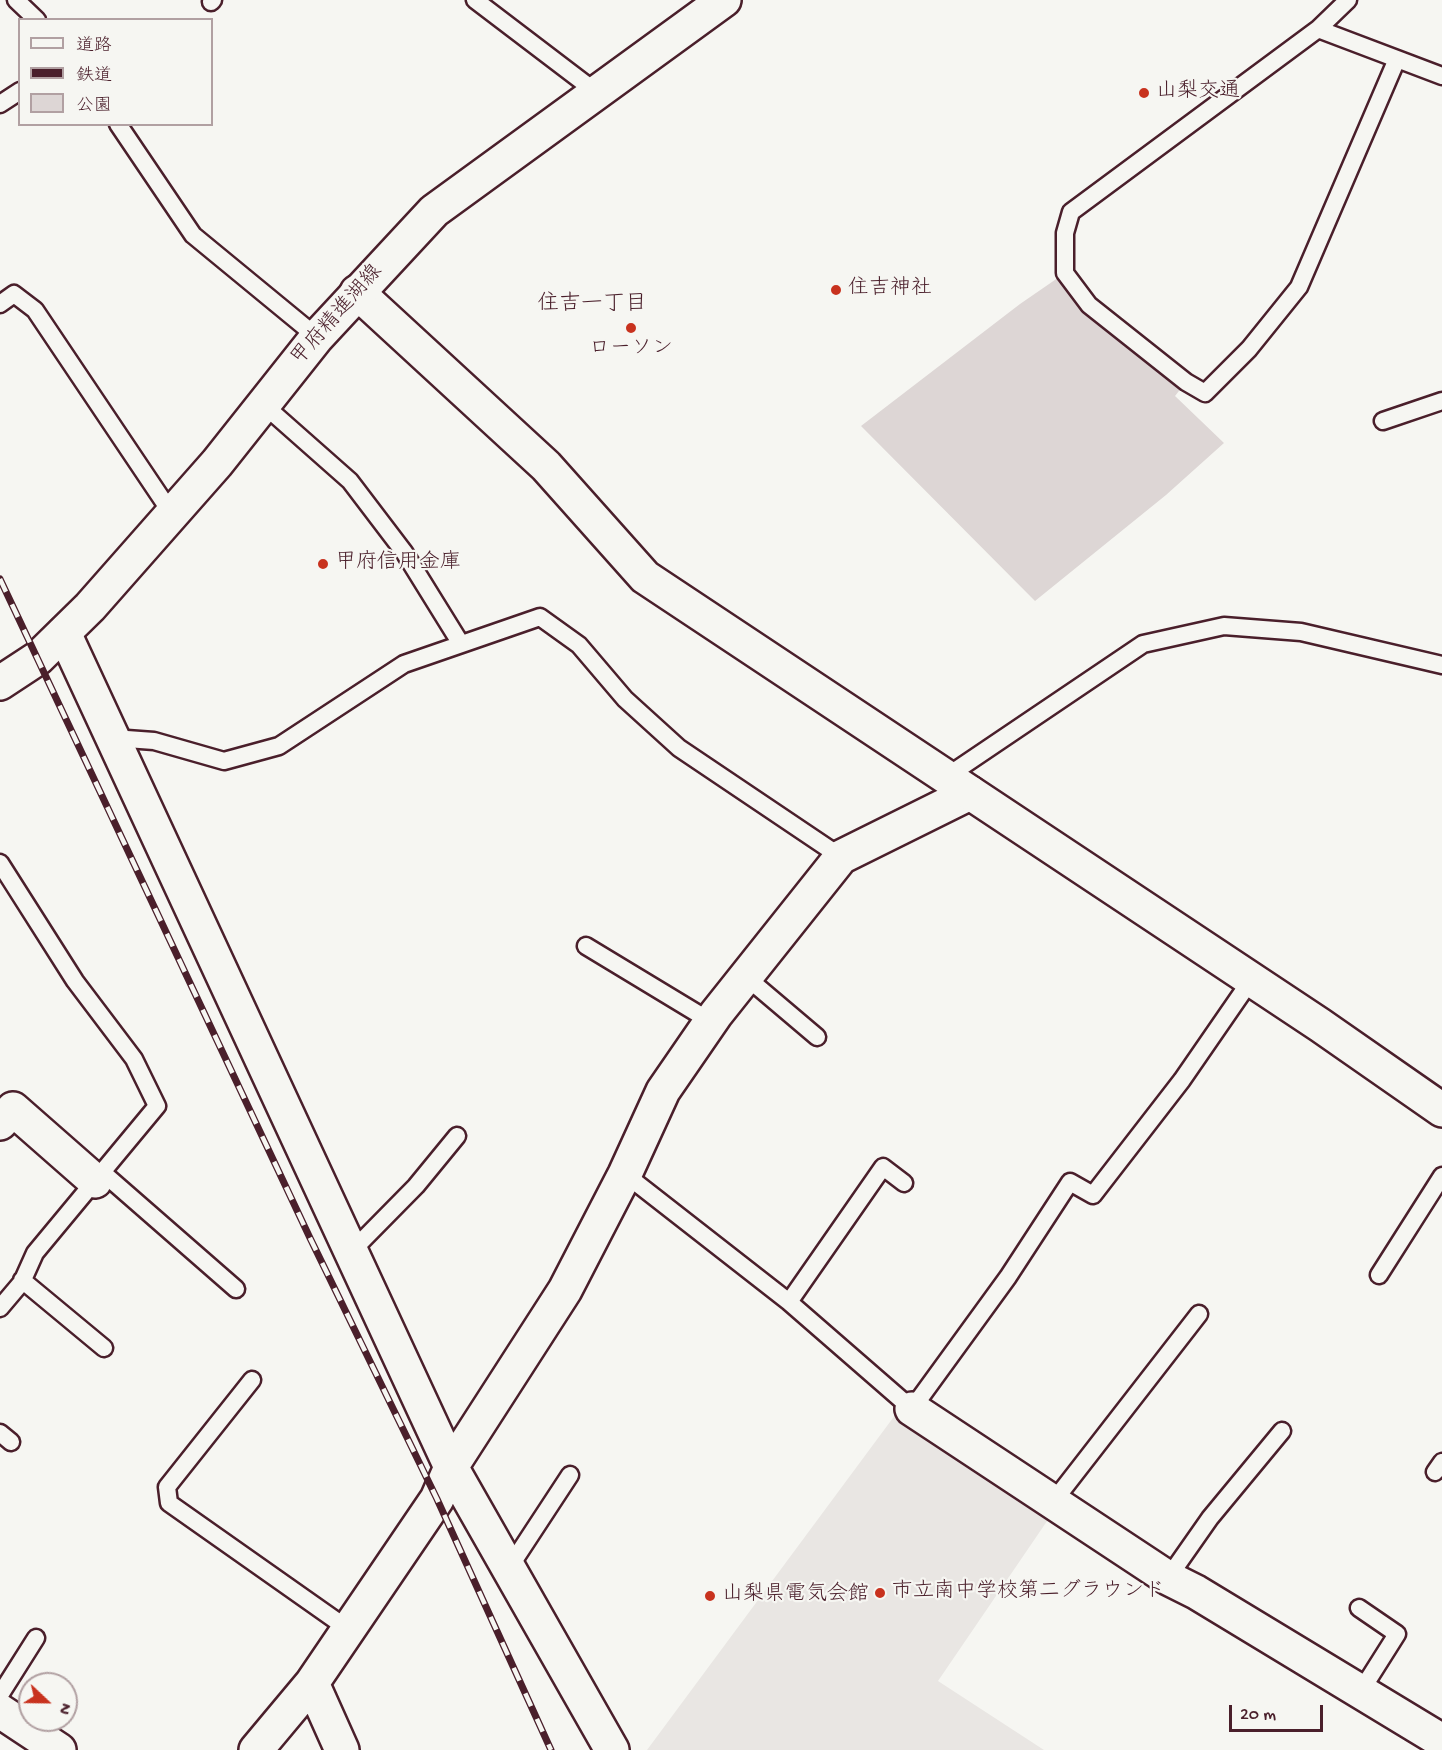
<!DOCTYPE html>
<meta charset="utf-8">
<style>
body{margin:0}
#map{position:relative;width:1442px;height:1750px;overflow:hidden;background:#f6f6f2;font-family:"Gochi Hand","Klee One",sans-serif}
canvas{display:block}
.legend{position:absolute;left:18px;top:18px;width:195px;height:108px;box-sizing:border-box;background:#f6f6f2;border:2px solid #b1a0a2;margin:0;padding:8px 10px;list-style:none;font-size:18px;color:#4a1f2b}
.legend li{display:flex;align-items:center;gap:12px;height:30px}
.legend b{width:30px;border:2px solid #b1a0a2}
.north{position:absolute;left:18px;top:1672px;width:60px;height:60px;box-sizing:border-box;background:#f6f6f2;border:2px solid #b1a0a2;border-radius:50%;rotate:112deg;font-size:16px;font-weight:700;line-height:24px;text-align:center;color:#4a1f2b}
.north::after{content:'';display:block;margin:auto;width:21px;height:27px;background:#c8321e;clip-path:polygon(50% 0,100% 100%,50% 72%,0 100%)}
.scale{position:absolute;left:1229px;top:1705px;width:94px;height:27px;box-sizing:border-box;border:3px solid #4a1f2b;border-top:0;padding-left:8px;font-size:18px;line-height:21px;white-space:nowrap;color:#4a1f2b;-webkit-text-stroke:4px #f6f6f2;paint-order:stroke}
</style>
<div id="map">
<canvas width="1442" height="1750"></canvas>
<ul class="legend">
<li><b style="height:8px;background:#f6f6f2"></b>道路</li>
<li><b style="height:8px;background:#4a1f2b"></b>鉄道</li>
<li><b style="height:16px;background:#ddd6d5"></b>公園</li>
</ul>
<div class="north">N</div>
<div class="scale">20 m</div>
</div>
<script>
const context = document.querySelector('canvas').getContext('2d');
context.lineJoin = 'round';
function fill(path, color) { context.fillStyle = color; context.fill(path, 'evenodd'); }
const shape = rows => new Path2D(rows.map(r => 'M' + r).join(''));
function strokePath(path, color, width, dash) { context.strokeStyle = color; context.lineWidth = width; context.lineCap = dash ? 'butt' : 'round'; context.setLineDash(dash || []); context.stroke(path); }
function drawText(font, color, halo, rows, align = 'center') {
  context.font = font + ' "Gochi Hand","Klee One",sans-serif'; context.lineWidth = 4.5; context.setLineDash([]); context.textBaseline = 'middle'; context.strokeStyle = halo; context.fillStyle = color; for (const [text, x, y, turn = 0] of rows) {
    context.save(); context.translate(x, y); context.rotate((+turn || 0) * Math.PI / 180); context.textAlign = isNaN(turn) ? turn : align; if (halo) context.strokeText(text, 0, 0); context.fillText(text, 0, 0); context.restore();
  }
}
const built = shape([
 [904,1403,1058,1505,938,1681,1044,1750,647,1750]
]);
const green = shape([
 [1065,273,1186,382,1175,396,1224,443,1166,495,1035,601,861,426,1020,304]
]);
const service = shape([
 [16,0,37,20],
 [475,0,596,92],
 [1348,0,1318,29,1071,212,1065,233,1065,273,1089,305,1186,382,1205,393,1249,349,1299,287,1397,59],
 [211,2,213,0],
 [1318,29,1442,76],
 [0,104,20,91],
 [118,124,193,235,317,337],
 [0,304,14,294,35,310,172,514],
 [264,405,350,481,404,552,461,644],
 [1383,421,1442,401],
 [113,738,154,741,224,761,279,746,404,664,540,617,579,645,625,699,679,748,841,857],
 [946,777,1143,644,1224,626,1301,632,1442,665],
 [0,863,75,981,134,1059,157,1106,35,1253,22,1282,0,1308],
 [586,946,710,1021],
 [745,976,817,1037],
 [102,1172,236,1289],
 [625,1174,789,1302,912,1409,1008,1277,1070,1182,1093,1195,1182,1080,1251,980],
 [351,1252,416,1186,457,1136],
 [1379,1275,1442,1176],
 [22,1280,104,1348],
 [789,1302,883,1167,904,1183],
 [252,1380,167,1487,169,1503,348,1629],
 [0,1433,11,1442],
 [1435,1472,1442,1462],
 [1053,1502,1199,1314],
 [509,1568,570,1475],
 [1168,1578,1210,1518,1282,1431],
 [1359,1608,1397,1634,1361,1691],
 [0,1695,36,1638]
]);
const minor = shape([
 [64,633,451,1467,612,1750],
 [0,1123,13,1109,95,1181],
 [912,1409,1168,1578,1196,1592,1442,1741],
 [312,1683,342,1750],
 [0,1711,59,1750],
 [256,1750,312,1683,437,1499,451,1467,565,1290,625,1174,663,1091,716,1014,841,857,970,793]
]);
const tertiary = shape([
 [357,292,546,466,645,577,1320,1025,1442,1110]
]);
const secondary = shape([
 [0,683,38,658,90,607,217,463,317,337,434,211,724,0]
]);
const rail = shape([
 [0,579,310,1238,437,1499,551,1750]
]);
const markers = [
 [1144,93,6,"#c8321e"],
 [836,290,6,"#c8321e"],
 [631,328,6,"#c8321e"],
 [323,564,6,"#c8321e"],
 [880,1593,6,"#c8321e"],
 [710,1596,6,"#c8321e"]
];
const poiNames = [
 ["山梨交通",1156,93],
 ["住吉神社",848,290],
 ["ローソン",631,350,"center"],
 ["甲府信用金庫",335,564],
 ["市立南中学校第二グラウンド",892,1593],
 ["山梨県電気会館",722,1596]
];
const streetNames = [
 ["甲府精進湖線",338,316,-49]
];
const neighbourhoodNames = [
 ["住吉一丁目",592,306]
];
fill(built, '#e9e6e3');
fill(green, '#ddd6d5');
strokePath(service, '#4a1f2b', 21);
strokePath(minor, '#4a1f2b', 38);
strokePath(tertiary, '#4a1f2b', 38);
strokePath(secondary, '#4a1f2b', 38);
strokePath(service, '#f6f6f2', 16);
strokePath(minor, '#f6f6f2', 33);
strokePath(tertiary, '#f6f6f2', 33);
strokePath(secondary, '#f6f6f2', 33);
strokePath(rail, '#4a1f2b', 7);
strokePath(rail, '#f6f6f2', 4.5, [14]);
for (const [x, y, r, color] of markers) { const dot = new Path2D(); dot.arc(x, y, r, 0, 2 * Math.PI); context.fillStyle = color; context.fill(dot); strokePath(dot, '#f6f6f2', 2); }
drawText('21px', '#4a1f2b', '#f6f6f2', poiNames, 'left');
drawText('21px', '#4a1f2b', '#f6f6f2', streetNames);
drawText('22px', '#4a1f2b', '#f6f6f2', neighbourhoodNames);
</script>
